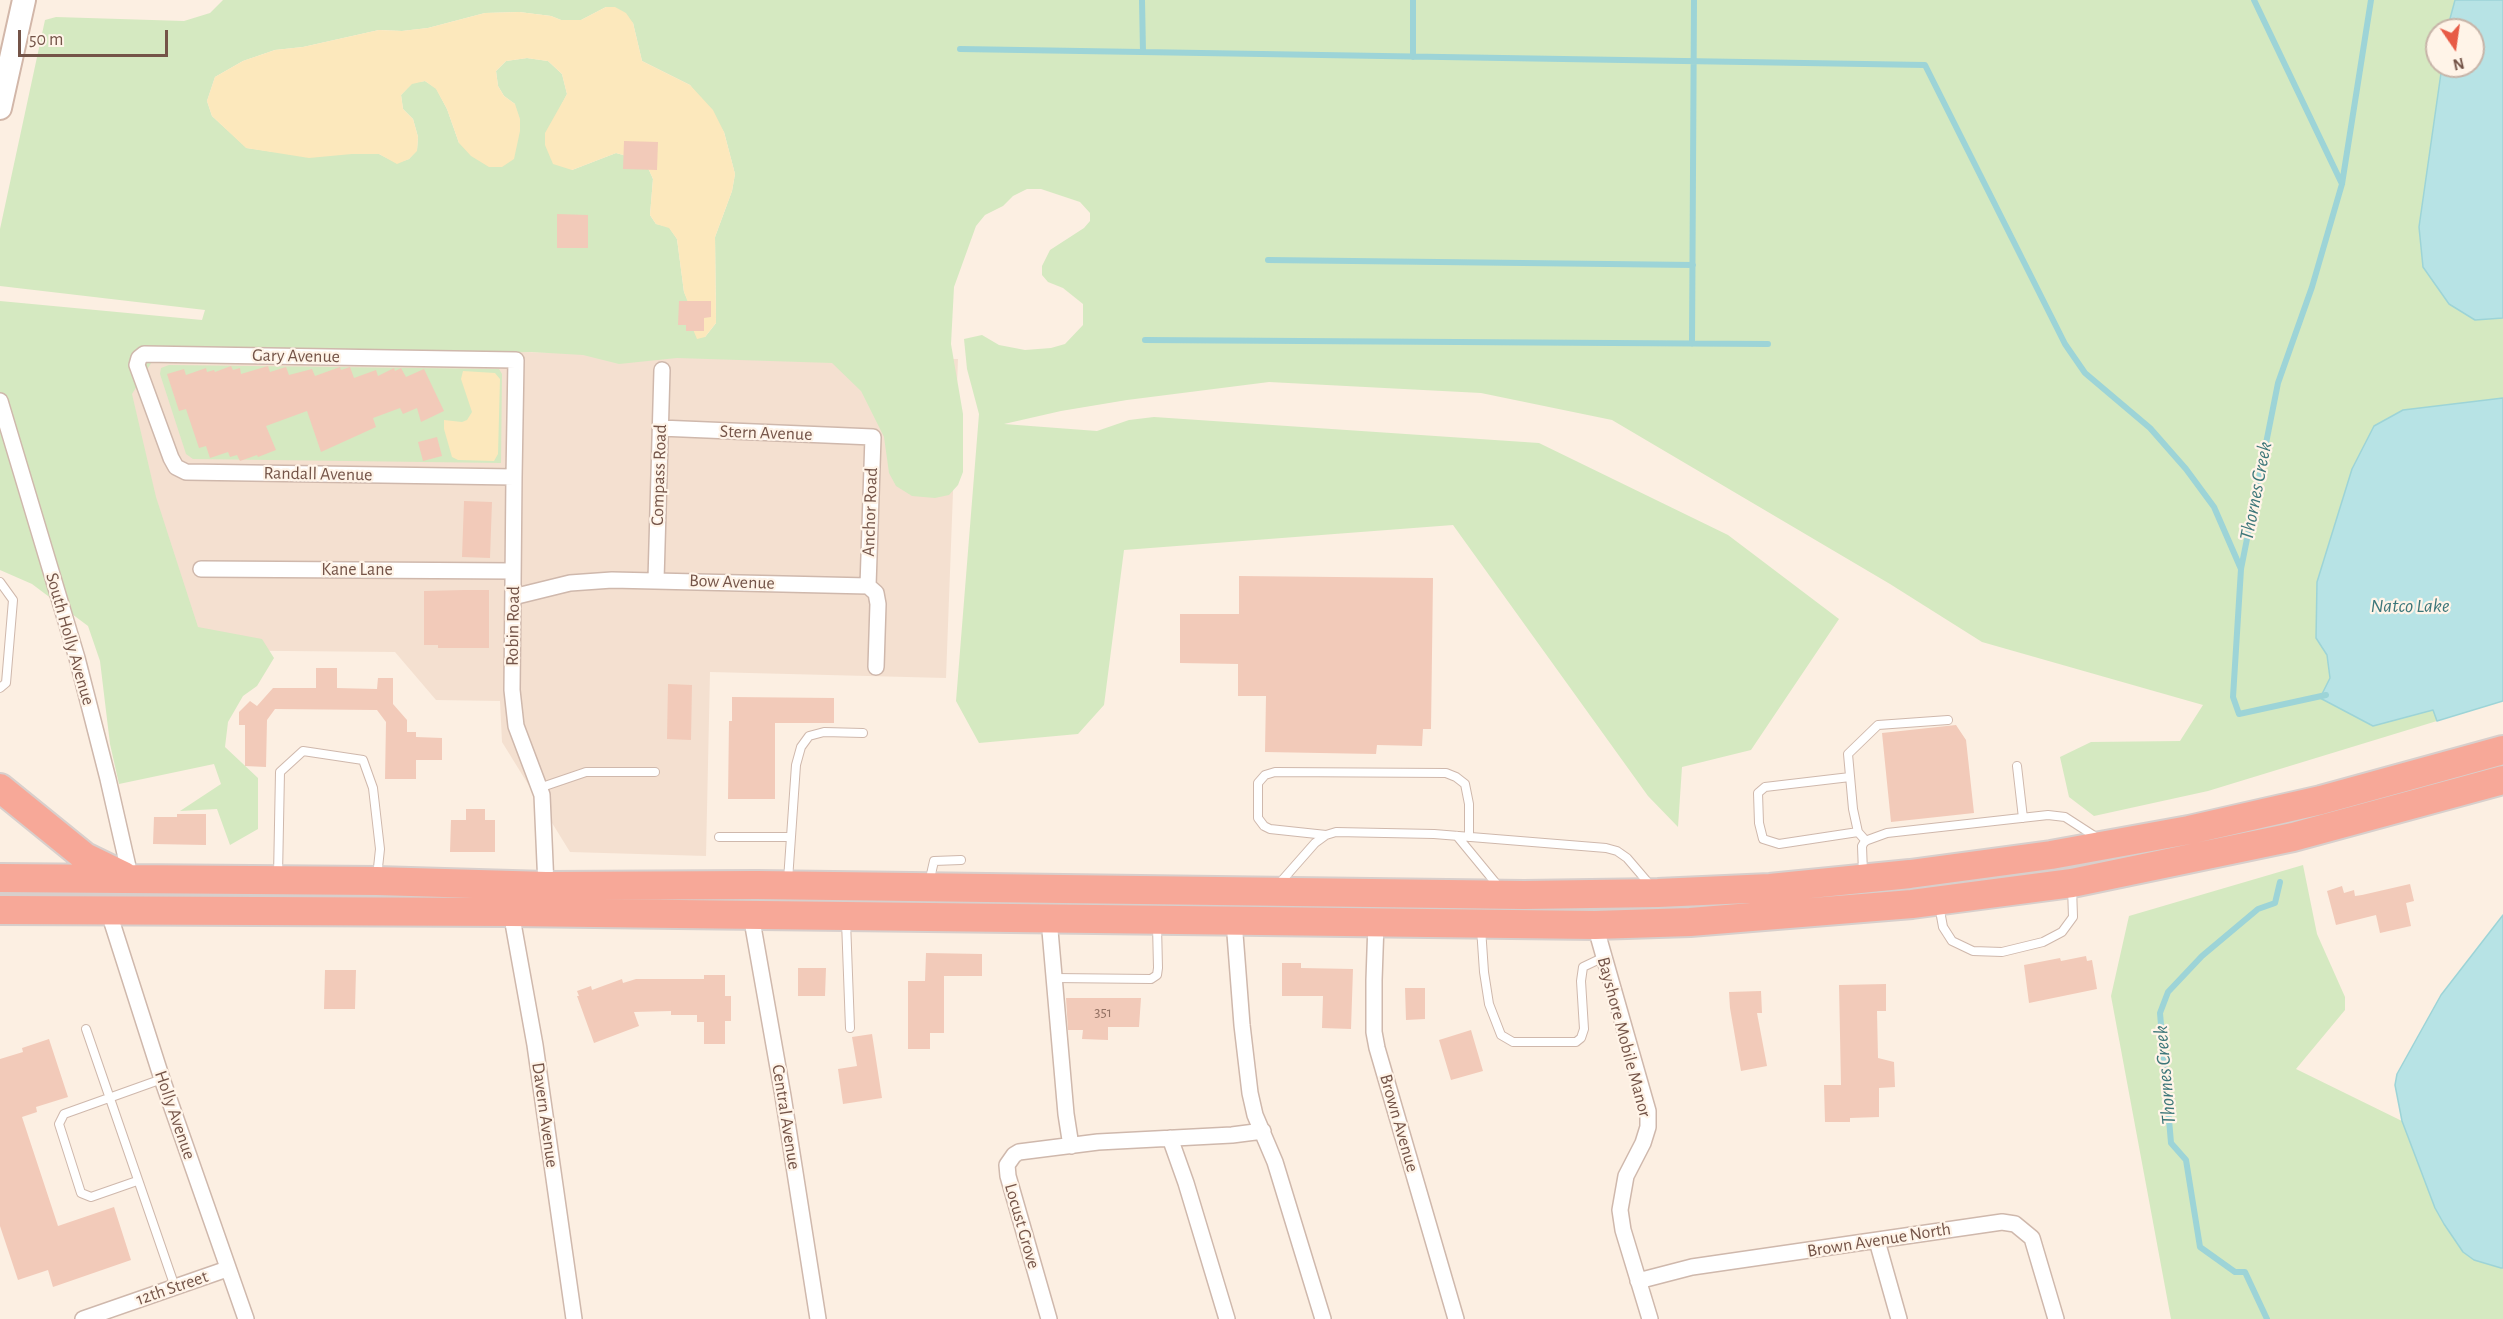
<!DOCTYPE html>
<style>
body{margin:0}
#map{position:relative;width:2503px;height:1319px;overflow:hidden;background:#fcefe2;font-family:"Alegreya Sans",sans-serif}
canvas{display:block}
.north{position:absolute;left:2425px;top:18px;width:60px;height:60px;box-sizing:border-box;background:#fff4e8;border:2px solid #c7b4a8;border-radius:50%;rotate:167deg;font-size:16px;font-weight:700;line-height:24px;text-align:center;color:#745448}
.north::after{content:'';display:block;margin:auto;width:21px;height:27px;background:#e75b46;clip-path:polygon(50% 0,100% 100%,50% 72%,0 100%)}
.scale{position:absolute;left:18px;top:30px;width:150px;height:27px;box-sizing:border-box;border:3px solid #745448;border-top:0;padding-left:8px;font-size:18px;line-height:21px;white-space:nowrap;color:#745448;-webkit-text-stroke:4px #fff4e8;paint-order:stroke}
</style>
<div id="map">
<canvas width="2503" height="1319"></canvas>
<div class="north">N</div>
<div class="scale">50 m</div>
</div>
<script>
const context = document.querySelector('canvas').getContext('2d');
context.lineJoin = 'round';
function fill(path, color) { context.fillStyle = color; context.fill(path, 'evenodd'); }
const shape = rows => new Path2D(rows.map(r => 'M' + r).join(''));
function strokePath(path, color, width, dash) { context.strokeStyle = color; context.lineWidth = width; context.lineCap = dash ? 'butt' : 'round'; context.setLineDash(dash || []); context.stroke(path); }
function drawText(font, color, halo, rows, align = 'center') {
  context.font = font + ' "Alegreya Sans",sans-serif'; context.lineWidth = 4.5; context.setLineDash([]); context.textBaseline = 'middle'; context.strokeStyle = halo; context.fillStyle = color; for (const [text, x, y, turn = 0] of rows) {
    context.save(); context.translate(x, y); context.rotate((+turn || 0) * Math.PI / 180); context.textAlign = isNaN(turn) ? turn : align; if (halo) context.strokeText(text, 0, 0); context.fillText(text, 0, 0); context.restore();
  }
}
const residential = shape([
 [85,345,958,359,946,678,710,672,706,856,570,852,502,742,500,701,436,700,395,652,178,650]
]);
const green = shape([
 [223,0,2455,0,2447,30,2437,30,2437,66,2442,66,2419,227,2423,267,2450,304,2475,320,2503,318,2503,398,2403,410,2316,638,2327,655,2330,678,2373,726,2433,710,2437,721,2208,791,2094,816,2069,797,2060,757,2091,742,2180,741,2203,705,1982,642,1890,584,1612,420,1481,393,1269,382,1127,400,1061,411,1004,424,1097,431,1129,420,1154,417,1539,443,1728,535,1839,619,1751,750,1682,767,1678,827,1648,796,1453,525,1124,550,1104,705,1078,734,979,743,956,701,979,414,967,369,964,339,982,335,999,345,1025,350,1051,348,1065,344,1083,325,1083,304,1063,288,1048,282,1042,275,1042,266,1050,250,1084,228,1090,221,1090,213,1080,202,1041,189,1027,189,1013,196,1003,206,985,215,976,226,954,287,951,344,963,414,963,472,958,485,949,495,935,498,912,496,896,486,889,473,884,437,861,391,832,363,677,358,619,364,583,355,531,352,153,360,132,394,156,497,198,627,262,639,274,658,257,686,243,696,228,722,225,747,258,778,258,829,230,845,217,809,180,811,221,784,214,764,119,784,110,744,100,661,88,626,32,584,0,570,0,301,202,320,205,310,0,286,0,229,45,20,56,17,184,21,210,13],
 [606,7,633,23,642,61,690,85,724,132,735,174,732,191,715,237,716,323,705,337,684,292,677,239,669,227,656,224,650,215,653,179,645,161,616,153,572,170,558,112,567,94,562,74,548,61,527,58,506,61,496,71,498,86,504,96,515,104,459,143,447,109,436,88,425,81,412,83,401,95,403,109,413,119,418,137,417,150,409,159,397,163,379,154,274,152,247,148,212,116,207,101,215,77,243,61,275,50,303,47,379,30,402,31,428,28,485,13,519,12,551,16,561,20,581,20],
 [169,365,499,369,502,374,501,463,193,459,186,454,160,374,161,368],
 [2303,865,2317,934,2345,997,2345,1010,2296,1069,2402,1121,2435,1208,2444,1224,2463,1252,2503,1268,2503,1319,2171,1319,2111,996,2129,916]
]);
const sand = shape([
 [606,7,615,7,626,13,633,23,642,61,690,85,713,110,724,132,735,174,732,191,715,237,716,323,705,337,697,339,692,327,693,316,684,292,677,239,669,228,656,224,650,215,653,179,645,161,616,153,572,170,553,164,545,145,545,133,567,94,562,74,548,61,527,58,506,61,496,71,498,86,504,96,515,104,520,119,520,131,514,159,502,167,489,167,471,156,459,143,447,109,436,89,425,81,412,84,401,95,403,109,413,119,418,137,417,151,409,159,397,164,379,154,352,154,309,158,246,148,212,116,207,101,215,77,243,61,275,50,303,47,379,30,402,31,428,28,485,13,519,12,551,16,561,20,581,20],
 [463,371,495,373,500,379,498,454,494,461,458,460,452,457,444,429,444,420,462,422,467,420,472,412,461,379]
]);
const water = shape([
 [2455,0,2503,0,2503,318,2475,320,2449,304,2423,267,2419,227,2442,66,2473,66,2473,30,2447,30,2455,0],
 [2503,398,2503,701,2437,721,2433,710,2373,726,2320,698,2330,678,2327,655,2316,638,2317,582,2352,469,2374,426,2403,410,2503,398],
 [2503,915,2503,1268,2501,1268,2474,1260,2463,1252,2444,1224,2435,1208,2402,1121,2395,1085,2397,1074,2441,995,2503,915]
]);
const stream = shape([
 [1142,0,1143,52],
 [2254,0,2342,184],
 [960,49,1925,65,2065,344,2085,373,2150,428,2186,469,2214,507,2241,569],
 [1413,57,1413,0],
 [1268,260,1693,265],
 [1145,340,1768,344],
 [1692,344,1694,0],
 [2326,695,2239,714,2233,697,2241,569,2278,383,2312,287,2342,184,2371,0],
 [2267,1319,2245,1272,2235,1272,2200,1247,2186,1160,2171,1143,2160,1013,2168,992,2202,956,2258,909,2275,903,2280,882]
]);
const building = shape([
 [624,141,658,142,657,170,623,169],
 [557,214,588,215,588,248,557,248],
 [679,301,711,301,711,317,704,318,704,331,686,331,686,325,678,325],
 [231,366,233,370,240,368,241,374,268,366,270,372,286,367,289,375,312,369,315,376,340,367,341,370,350,367,354,378,376,370,378,376,394,368,395,371,401,368,406,377,424,369,444,411,421,422,417,408,403,414,400,408,373,418,376,427,321,452,307,411,266,426,276,450,258,457,257,455,240,461,237,455,230,457,228,452,210,458,206,446,199,448,186,409,179,411,167,374,184,369,186,375,206,368,207,372,214,370,215,372],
 [437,437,442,456,423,461,418,442],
 [464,501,492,502,490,558,462,557],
 [1239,576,1433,578,1431,729,1423,729,1422,746,1377,745,1376,754,1265,752,1266,696,1238,696,1238,664,1180,663,1180,614,1239,614],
 [464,590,489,590,489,648,438,648,438,645,424,645,424,591],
 [316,668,337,668,337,688,377,689,378,678,393,678,393,704,407,720,407,732,416,732,416,737,442,738,442,760,416,760,416,779,385,779,386,722,377,710,275,709,267,720,266,767,245,766,245,725,239,725,239,712,250,701,257,706,273,688,316,688],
 [668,684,692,685,691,740,667,739],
 [732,697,834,698,834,723,775,723,775,799,728,799,729,721,732,721],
 [1956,725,1966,740,1974,813,1891,822,1882,733],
 [466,809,485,809,485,820,495,820,495,852,450,852,451,820,466,820],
 [177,814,206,814,206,845,153,844,154,817,177,817],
 [2410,884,2414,901,2406,903,2411,926,2380,933,2376,915,2336,925,2327,891,2342,886,2344,893,2354,890,2355,896,2362,895],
 [926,953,982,954,982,976,944,976,944,1033,930,1033,930,1049,908,1049,908,981,925,981],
 [2086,956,2087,961,2092,960,2097,989,2029,1003,2024,965,2060,958,2061,961],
 [1282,963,1301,963,1301,968,1353,969,1351,1029,1322,1028,1323,996,1282,996],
 [798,968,826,968,825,996,798,996],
 [325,970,356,970,355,1009,324,1009],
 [704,975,725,975,725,996,731,996,731,1021,725,1021,725,1044,704,1044,704,1022,697,1022,697,1015,671,1015,671,1011,634,1012,639,1026,594,1043,577,996,579,996,577,991,591,986,592,990,622,979,623,983,636,979,704,979],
 [1886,984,1886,1011,1877,1011,1878,1058,1894,1062,1895,1087,1879,1088,1879,1117,1850,1118,1850,1122,1825,1122,1824,1085,1841,1085,1839,985],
 [1405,988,1425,988,1425,1019,1406,1020],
 [1761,991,1762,1013,1757,1013,1767,1066,1741,1071,1730,1008,1729,992],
 [1066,998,1141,998,1139,1027,1108,1027,1108,1040,1082,1039,1083,1030,1068,1030],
 [1471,1030,1483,1071,1451,1080,1439,1040],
 [872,1034,882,1098,843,1104,838,1069,857,1066,852,1037],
 [49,1039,68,1097,36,1107,37,1112,22,1117,58,1226,114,1207,131,1260,53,1287,48,1270,18,1280,0,1226,0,1059,23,1052,22,1048]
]);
const lane = shape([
 [0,582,13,600,6,683,0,688],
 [2017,766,2023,818],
 [1850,777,1765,787,1758,793,1759,823,1763,839,1779,844,1858,832],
 [539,788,586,772,655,772],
 [1326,835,1270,829,1264,826,1258,818,1258,783,1265,775,1275,772,1446,773,1456,777,1465,784,1469,804,1469,837],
 [1457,836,1499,887],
 [719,837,790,837],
 [1866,841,1858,832,1853,809,1848,754,1878,725,1948,720],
 [1863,873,1862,846,1865,841,1887,833,2048,815,2065,817,2099,839],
 [278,876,280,772,303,751,363,760,373,788,380,849,377,877],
 [788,880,796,765,801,747,809,736,824,732,863,733],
 [929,883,934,861,961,860],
 [1278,885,1315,843,1326,835,1336,832,1434,834,1606,848,1617,851,1627,858,1651,886],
 [1939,905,1943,927,1952,941,1973,951,2002,952,2043,942,2062,932,2073,917,2072,887],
 [846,921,850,1028],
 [1481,928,1484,972,1489,1004,1501,1035,1513,1042,1576,1042,1581,1038,1584,1029,1581,981,1583,967,1602,958],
 [1054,978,1151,979,1157,975,1158,968,1157,925],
 [86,1029,175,1287],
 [137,1181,91,1197,81,1193,59,1124,64,1114,162,1079]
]);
const street = shape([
 [0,401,77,658,108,779,131,880],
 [660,428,873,437,868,586],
 [514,477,186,472,176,467,171,458,137,365,139,358,144,354,516,360,514,477,512,690,516,726,542,795,546,886],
 [201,569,513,571],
 [656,580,662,370],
 [513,597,570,583,612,580,868,586,876,593,878,604,876,667],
 [108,910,162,1079,246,1319],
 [511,912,535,1045,574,1319],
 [751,915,783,1096,818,1319],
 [1049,919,1066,1114,1071,1146],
 [1234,921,1242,1025,1250,1093,1255,1115,1275,1162,1323,1319],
 [1376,923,1374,980,1374,1032,1377,1048,1456,1319],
 [1595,925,1648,1111,1648,1127,1643,1143,1626,1176,1620,1210,1623,1230,1650,1319],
 [1170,1138,1186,1183,1227,1319],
 [1877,1241,1899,1319],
 [1638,1281,1692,1267,2002,1222,2015,1224,2032,1238,2056,1319],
 [83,1319,227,1269],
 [1049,1319,1008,1176,1007,1165,1014,1155,1019,1152,1098,1142,1232,1135,1263,1131]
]);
const secondary = shape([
 [0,108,24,0]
]);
const highway = shape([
 [0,788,85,857,124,876],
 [0,878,377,881,546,886,757,885,1524,895,1658,893,1770,888,1910,874,2051,855,2189,830,2321,800,2503,750],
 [0,910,511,912,1595,925,1690,922,1912,904,2072,883,2293,837,2503,780]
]);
const numberNames = [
 ["351",1103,1012]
];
const streetNames = [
 ["Gary Avenue",296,356,1],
 ["Stern Avenue",766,433,2],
 ["Randall Avenue",318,474,1],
 ["Compass Road",659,475,-88],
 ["Anchor Road",870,512,-88],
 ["Kane Lane",357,570],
 ["Bow Avenue",732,582,2],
 ["Robin Road",513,626,-89],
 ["South Holly Avenue",70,639,74],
 ["Bayshore Mobile Manor",1624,1037,75],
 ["Holly Avenue",175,1115,71],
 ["Davern Avenue",545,1115,82],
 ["Central Avenue",786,1117,81],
 ["Brown Avenue",1399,1123,74],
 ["Locust Grove",1022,1226,74],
 ["Brown Avenue North",1879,1240,-9],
 ["12th Street",172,1288,-19]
];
const waterNames = [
 ["Thornes Creek",2256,491,-79],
 ["Natco Lake",2410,606],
 ["Thornes Creek",2165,1075,-95]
];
fill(residential, '#f4e0d0');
fill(green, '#d5e9c1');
fill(sand, '#fce8bc');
fill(water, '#b7e3e5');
strokePath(water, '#9dd4d7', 1.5);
strokePath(stream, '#9dd4d7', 6);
fill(building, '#f2cab9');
strokePath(lane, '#cfb8ac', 10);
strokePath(street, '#cfb8ac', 18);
strokePath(secondary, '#d2b7a9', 26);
strokePath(highway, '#d8cfcc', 32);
strokePath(lane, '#fff', 8);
strokePath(street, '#fff', 15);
strokePath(secondary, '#fff', 22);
strokePath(highway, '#f7a898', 28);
drawText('15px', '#947264', null, numberNames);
drawText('18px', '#745448', '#fff4e8', streetNames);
drawText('italic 20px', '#3c7679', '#fff4e8', waterNames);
</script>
